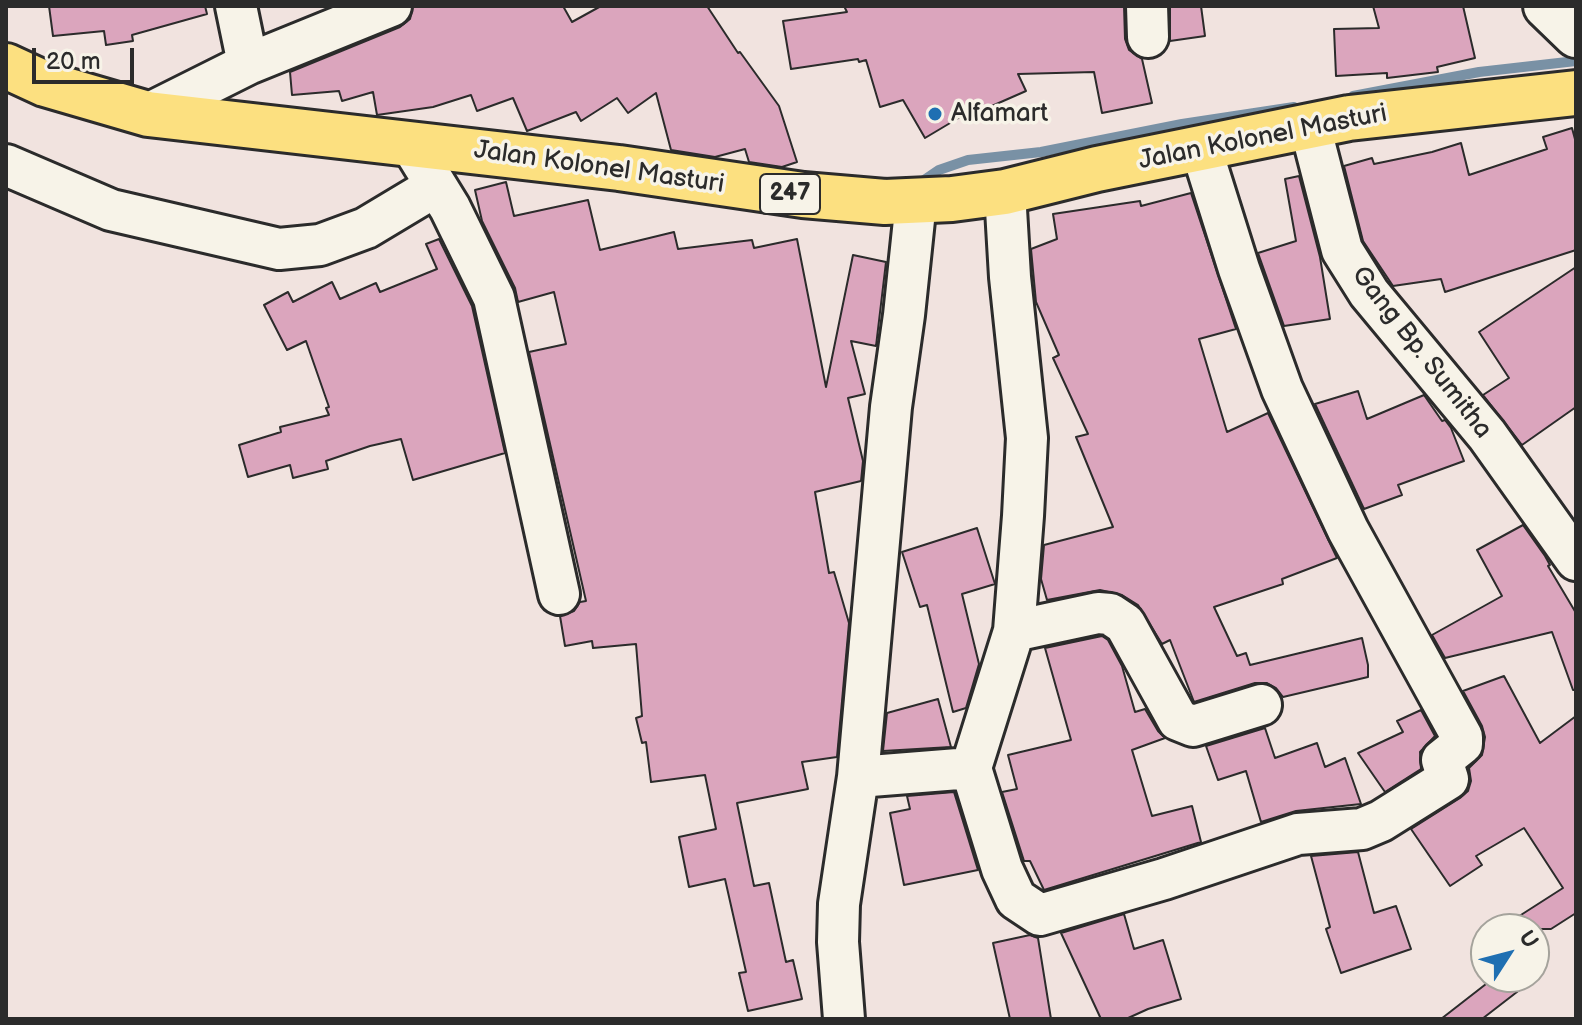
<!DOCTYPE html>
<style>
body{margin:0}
#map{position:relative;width:1582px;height:1025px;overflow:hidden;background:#f1e3df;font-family:"Balsamiq Sans",sans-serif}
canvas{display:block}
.frame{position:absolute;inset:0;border:8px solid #2b2b2b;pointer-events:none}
.north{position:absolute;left:1470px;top:913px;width:80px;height:80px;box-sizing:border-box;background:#f7f3e8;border:2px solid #a5a39c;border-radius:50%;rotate:54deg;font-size:22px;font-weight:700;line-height:32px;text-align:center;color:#2b2b2b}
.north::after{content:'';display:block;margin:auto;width:28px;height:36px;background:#1f6fb2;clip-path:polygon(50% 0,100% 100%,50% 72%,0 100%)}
.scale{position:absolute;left:32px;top:48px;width:102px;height:36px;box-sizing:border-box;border:4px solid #2b2b2b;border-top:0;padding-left:10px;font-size:24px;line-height:28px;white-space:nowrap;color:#2b2b2b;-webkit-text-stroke:6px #f7f3e8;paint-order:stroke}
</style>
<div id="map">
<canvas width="1582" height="1025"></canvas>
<div class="frame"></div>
<div class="north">U</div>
<div class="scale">20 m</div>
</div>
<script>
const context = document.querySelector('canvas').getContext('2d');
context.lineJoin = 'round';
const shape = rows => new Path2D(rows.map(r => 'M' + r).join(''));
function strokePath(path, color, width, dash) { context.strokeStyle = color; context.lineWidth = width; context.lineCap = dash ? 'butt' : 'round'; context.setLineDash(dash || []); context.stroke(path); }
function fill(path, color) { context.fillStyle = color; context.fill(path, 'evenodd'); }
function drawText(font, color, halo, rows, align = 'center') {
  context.font = font + ' "Balsamiq Sans",sans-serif'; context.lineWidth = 7; context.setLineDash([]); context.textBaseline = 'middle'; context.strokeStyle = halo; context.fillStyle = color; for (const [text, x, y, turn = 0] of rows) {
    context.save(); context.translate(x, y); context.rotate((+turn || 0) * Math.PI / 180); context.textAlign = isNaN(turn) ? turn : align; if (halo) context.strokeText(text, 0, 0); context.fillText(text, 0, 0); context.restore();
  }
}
const stream = shape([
 [1353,96,1479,72,1576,61],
 [917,185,939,170,968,160,1041,152,1182,124,1294,107]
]);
const building = shape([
 [49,6,205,6,207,14,132,35,133,41,106,45,104,31,53,36,49,6],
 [413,6,563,6,572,22,601,6,707,6,738,53,740,52,779,106,797,162,782,167,749,162,745,149,715,157,671,150,656,93,628,113,617,98,581,121,576,112,527,131,513,98,477,111,471,95,433,107,377,115,373,92,342,101,339,91,292,95,290,72,400,27,410,19,413,6],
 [844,6,1124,6,1125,39,1129,50,1142,59,1152,103,1102,113,1094,72,1018,74,1026,91,985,109,982,104,925,138,903,100,880,107,866,60,859,62,858,59,791,69,783,21,847,12,844,6],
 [1170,6,1201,6,1205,36,1170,41,1170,6],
 [1373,6,1463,6,1475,58,1437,67,1438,72,1387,78,1387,73,1336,76,1334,29,1379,28,1373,6],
 [1572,128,1576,143,1576,250,1445,292,1441,279,1393,286,1363,241,1344,166,1372,158,1374,164,1432,152,1461,143,1469,175,1547,149,1543,137,1572,128],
 [1299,176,1320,257,1330,319,1284,326,1258,253,1296,241,1285,179,1299,176],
 [506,182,514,216,588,200,600,250,674,232,678,249,752,240,754,248,797,239,826,387,853,255,886,262,876,346,851,341,865,394,848,398,863,461,861,481,815,492,829,573,834,572,849,623,837,757,802,762,808,789,737,803,754,886,769,883,786,962,793,960,802,999,748,1011,739,973,746,972,725,879,689,887,679,837,716,829,705,775,651,782,646,742,642,743,636,718,642,716,636,644,593,648,592,641,565,646,560,616,574,611,580,602,586,601,529,352,566,344,554,292,518,302,515,288,482,221,475,190,506,182],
 [1191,193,1236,329,1199,339,1227,432,1268,413,1337,558,1282,579,1283,584,1214,607,1237,656,1246,653,1250,665,1362,638,1368,665,1368,677,1283,697,1276,688,1267,683,1255,683,1194,702,1170,640,1162,644,1138,605,1122,595,1100,590,1047,600,1041,579,1044,545,1113,527,1076,437,1088,434,1053,358,1059,355,1036,302,1031,249,1057,239,1053,214,1140,201,1141,206,1191,193],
 [439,239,472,306,505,453,413,480,401,439,370,446,326,461,328,469,293,478,290,465,248,477,239,445,281,432,280,427,329,415,326,408,329,407,306,341,287,350,264,305,288,292,293,302,332,282,340,299,376,283,380,292,437,269,426,244,439,239],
 [1576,267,1576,407,1522,445,1483,395,1509,378,1479,332,1576,267],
 [1358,391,1367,419,1424,395,1442,421,1445,420,1451,428,1464,461,1398,485,1402,495,1364,509,1315,404,1358,391],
 [1523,525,1545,556,1550,565,1548,566,1576,613,1576,690,1573,690,1552,632,1445,658,1432,635,1502,596,1477,550,1523,525],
 [977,528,995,584,962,594,979,664,966,708,953,712,927,605,920,607,902,552,977,528],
 [1102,636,1108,640,1122,666,1135,712,1145,709,1158,731,1165,738,1132,750,1152,816,1192,806,1201,842,1044,890,1030,861,1024,861,1002,792,1017,789,1008,755,1071,740,1045,648,1102,636],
 [1504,676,1540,743,1576,716,1576,913,1551,929,1499,929,1563,888,1524,828,1476,856,1482,865,1450,886,1411,829,1460,798,1468,791,1471,781,1469,768,1482,755,1485,737,1482,726,1463,691,1504,676],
 [938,699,951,747,883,751,887,713,938,699],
 [1421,710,1435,736,1420,752,1421,769,1385,792,1358,753,1403,732,1397,721,1421,710],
 [1265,728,1275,758,1317,743,1325,767,1345,758,1361,804,1296,811,1261,822,1246,771,1218,780,1206,746,1265,728],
 [954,792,978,870,904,885,890,813,910,809,907,796,954,792],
 [1358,852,1374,913,1396,906,1411,949,1341,973,1326,929,1330,927,1311,856,1358,852],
 [1124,914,1134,949,1163,940,1181,999,1148,1009,1126,1019,1101,1019,1061,933,1124,914],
 [1030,935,1038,938,1051,1019,1010,1019,993,943,1030,935],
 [1495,977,1520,977,1526,985,1482,1019,1441,1019,1495,977]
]);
const street = shape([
 [236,6,248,64],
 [1147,6,1148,37],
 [148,114,248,64,391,6],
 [1310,126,1342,250,1369,293,1487,435,1576,560],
 [410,143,450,208,494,298,559,594],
 [6,165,111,210,279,249,320,245,366,228,436,186],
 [1014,631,1098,613,1110,614,1125,624,1178,720,1193,726,1261,705],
 [971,768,1014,631,1023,516,1027,438,1010,277,1005,192],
 [858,777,971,768,1002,869,1016,899,1040,915,1164,879,1298,834,1362,829,1381,821,1448,779,1442,760,1462,744,1462,737,1348,530,1282,389,1239,269,1201,148],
 [844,1019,838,942,839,904,858,777,891,407,904,315,916,201]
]);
const secondary = shape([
 [1546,6,1576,35]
]);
const primary = shape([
 [6,66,45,84,148,114,619,168,803,195,885,202,952,199,1005,192,1097,169,1349,118,1576,93]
]);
const markers = [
 [935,114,8,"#1f6fb2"]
];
const shields = [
 [790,194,60]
];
const shieldNames = [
 ["247",790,194]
];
const poiNames = [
 ["Alfamart",951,114]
];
const streetNames = [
 ["Jalan Kolonel Masturi",1263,138,-11],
 ["Jalan Kolonel Masturi",599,168,8],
 ["Gang Bp. Sumitha",1421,353,52]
];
strokePath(stream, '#7991a5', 10);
fill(building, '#dba5bd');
strokePath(building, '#2b2b2b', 2);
strokePath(street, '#2b2b2b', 46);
strokePath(secondary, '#2b2b2b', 50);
strokePath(primary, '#2b2b2b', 50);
strokePath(street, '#f7f3e8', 40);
strokePath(secondary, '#f7f3e8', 44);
strokePath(primary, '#fce080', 44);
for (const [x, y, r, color] of markers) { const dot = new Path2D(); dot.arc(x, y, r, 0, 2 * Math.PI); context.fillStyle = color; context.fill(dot); strokePath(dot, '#f7f3e8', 3); }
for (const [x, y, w] of shields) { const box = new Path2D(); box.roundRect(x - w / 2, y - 20, w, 40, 6); context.fillStyle = '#f7f3e8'; context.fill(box); strokePath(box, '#2b2b2b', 2); }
drawText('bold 24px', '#2b2b2b', null, shieldNames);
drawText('26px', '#2b2b2b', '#f7f3e8', poiNames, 'left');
drawText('26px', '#2b2b2b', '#f7f3e8', streetNames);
</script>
